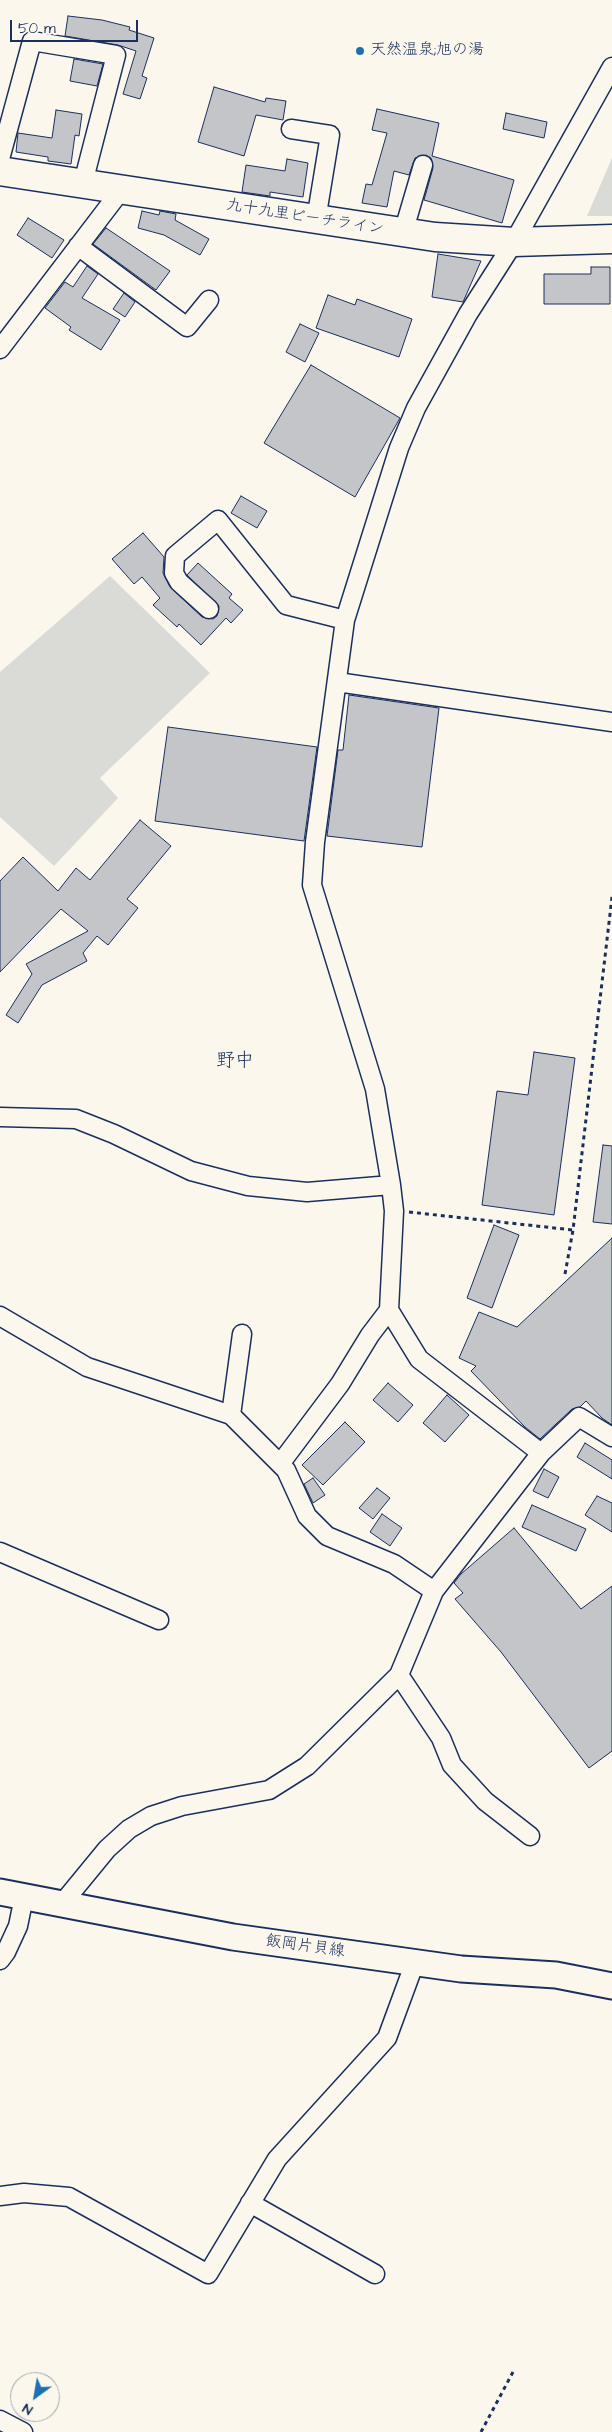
<!DOCTYPE html>
<meta charset="utf-8">
<style>
body{margin:0}
#map{position:relative;width:612px;height:2432px;overflow:hidden;background:#fbf7ec;font-family:"Architects Daughter",sans-serif}
canvas{display:block}
.north{position:absolute;left:10px;top:2372px;width:50px;height:50px;box-sizing:border-box;background:#fbf7ec;border:1px solid #a1a7b3;border-radius:50%;rotate:212deg;font-size:14px;font-weight:700;line-height:20px;text-align:center;color:#1b2f5e}
.north::after{content:'';display:block;margin:auto;width:18px;height:22px;background:#1f6fb2;clip-path:polygon(50% 0,100% 100%,50% 72%,0 100%)}
.scale{position:absolute;left:10px;top:20px;width:128px;height:22px;box-sizing:border-box;border:2px solid #1b2f5e;border-top:0;padding-left:6px;font-size:15px;line-height:18px;white-space:nowrap;color:#1b2f5e;-webkit-text-stroke:4px #fbf7ec;paint-order:stroke}
</style>
<div id="map">
<canvas width="612" height="2432"></canvas>
<div class="north">N</div>
<div class="scale">50 m</div>
</div>
<script>
const context = document.querySelector('canvas').getContext('2d');
context.lineJoin = 'round';
function fill(path, color) { context.fillStyle = color; context.fill(path, 'evenodd'); }
const shape = rows => new Path2D(rows.map(r => 'M' + r).join(''));
function strokePath(path, color, width, dash) { context.strokeStyle = color; context.lineWidth = width; context.lineCap = dash ? 'butt' : 'round'; context.setLineDash(dash || []); context.stroke(path); }
function drawText(font, color, halo, rows, align = 'center') {
  context.font = font + ' "Architects Daughter","Klee One",sans-serif'; context.lineWidth = 4; context.setLineDash([]); context.textBaseline = 'middle'; context.strokeStyle = halo; context.fillStyle = color; for (const [text, x, y, turn = 0] of rows) {
    context.save(); context.translate(x, y); context.rotate((+turn || 0) * Math.PI / 180); context.textAlign = isNaN(turn) ? turn : align; if (halo) context.strokeText(text, 0, 0); context.fillText(text, 0, 0); context.restore();
  }
}
const green = shape([
 [612,158,612,216,587,216],
 [110,576,210,673,100,778,118,798,54,866,0,817,0,672]
]);
const building = shape([
 [68,16,102,20,130,27,129,30,154,38,142,76,147,78,140,99,123,94,136,51,118,45,65,36,68,16],
 [74,59,103,64,97,86,70,81,74,59],
 [214,87,265,102,266,98,286,101,283,120,256,115,244,156,198,142,214,87],
 [377,109,439,123,432,156,514,180,502,223,424,200,433,168,431,158,426,155,415,158,409,175,394,171,387,207,362,203,366,184,372,185,387,133,372,130,377,109],
 [56,110,82,114,79,136,75,135,71,164,48,161,48,157,16,152,18,133,52,138,56,110],
 [506,113,547,122,544,138,503,129,506,113],
 [287,159,308,163,303,197,270,192,270,196,242,192,246,165,285,171,287,159],
 [142,211,159,215,160,211,176,214,175,220,209,239,200,255,164,235,138,228,142,211],
 [28,218,64,240,52,258,17,235,28,218],
 [106,228,170,271,156,290,93,244,106,228],
 [438,254,481,261,463,302,432,297,438,254],
 [87,266,98,274,82,298,120,320,101,350,69,330,71,327,45,308,65,282,73,287,87,266],
 [591,267,610,267,610,304,544,304,544,274,591,274,591,267],
 [124,293,135,302,125,317,113,309,124,293],
 [328,295,355,305,357,299,412,319,399,357,316,328,328,295],
 [300,324,319,333,305,362,286,352,300,324],
 [311,365,400,418,355,497,264,443,311,365],
 [241,496,267,511,257,528,231,513,241,496],
 [143,533,164,557,163,573,170,587,202,617,213,619,217,616,219,606,187,575,198,563,232,594,229,598,243,610,231,623,226,618,201,645,179,624,177,627,153,605,160,598,142,577,134,584,112,559,143,533],
 [349,695,439,708,422,847,327,836,338,750,343,750,349,695],
 [168,727,317,747,304,841,155,821,168,727],
 [140,820,171,846,127,899,138,908,108,945,97,936,83,953,87,961,42,985,18,1023,6,1015,32,974,26,964,88,931,61,909,0,972,0,881,23,857,58,891,76,868,90,880,140,820],
 [534,1052,575,1058,554,1215,482,1205,497,1091,528,1095,534,1052],
 [603,1145,612,1146,612,1224,593,1222,603,1145],
 [494,1225,519,1235,492,1308,467,1298,494,1225],
 [612,1238,612,1425,602,1418,586,1401,580,1407,572,1409,540,1439,525,1427,471,1371,476,1366,459,1358,479,1312,517,1327,612,1238],
 [388,1383,413,1405,398,1422,373,1400,388,1383],
 [447,1395,469,1415,445,1442,423,1423,447,1395],
 [345,1422,365,1442,323,1485,302,1465,345,1422],
 [585,1443,612,1460,612,1479,577,1457,585,1443],
 [544,1469,559,1477,548,1498,533,1491,544,1469],
 [313,1478,325,1495,313,1503,304,1484,313,1478],
 [377,1488,390,1498,373,1519,359,1508,377,1488],
 [597,1496,612,1503,612,1532,585,1515,597,1496],
 [532,1505,586,1529,576,1551,522,1527,532,1505],
 [382,1514,402,1528,390,1546,370,1532,382,1514],
 [514,1528,581,1609,612,1586,612,1751,589,1768,501,1652,455,1599,463,1593,454,1583,461,1574,514,1528]
]);
const path = shape([
 [409,1212,573,1230],
 [565,1274,573,1230,612,897],
 [481,2432,513,2372]
]);
const street = shape([
 [291,129,330,135,316,220],
 [0,159,32,41,116,55,83,183],
 [403,233,423,165],
 [78,246,187,327,209,300],
 [0,349,122,189],
 [209,609,179,582,174,573,175,556,218,520,286,605,345,620],
 [337,682,612,722],
 [0,1117,76,1119,114,1134,191,1171,248,1186,307,1192,391,1185],
 [0,1316,87,1367,231,1415],
 [242,1334,231,1415,286,1470,307,1516,327,1536,394,1564,434,1591],
 [541,1453,419,1359,389,1310,394,1211,391,1185,375,1089,312,885,315,842,345,620,399,448,416,408,468,314,514,242,612,67],
 [280,1464,340,1384,370,1335,389,1310],
 [0,1552,159,1620],
 [399,1675,441,1738,452,1765,485,1801,530,1836],
 [61,1905,107,1849,129,1829,151,1816,182,1806,269,1790,307,1766,399,1675,434,1591,541,1453,579,1417,612,1437],
 [0,1960,6,1952,18,1926,24,1897],
 [0,2196,24,2193,69,2197,208,2274,277,2159,387,2038,415,1962],
 [250,2203,375,2274],
 [0,2420,23,2432]
]);
const secondary = shape([
 [0,1892,233,1937,461,1969,556,1975,612,1986]
]);
const primary = shape([
 [0,171,435,237,514,242,612,239]
]);
const markers = [
 [360,51,5,"#1f6fb2"]
];
const poiNames = [
 ["天然温泉;旭の湯",370,51]
];
const streetNames = [
 ["九十九里ビーチライン",305,218,9],
 ["飯岡片貝線",305,1947,8]
];
const quarterNames = [
 ["野中",235,1062]
];
fill(green, '#dadad7');
fill(building, '#c3c5c9');
strokePath(building, '#1b2f5e', 1);
strokePath(street, '#1b2f5e', 21);
strokePath(secondary, '#1b2f5e', 29);
strokePath(primary, '#1b2f5e', 31);
strokePath(path, '#1b2f5e', 3, [4, 4]);
strokePath(street, '#fbf7ec', 18);
strokePath(secondary, '#fbf7ec', 25);
strokePath(primary, '#fbf7ec', 28);
for (const [x, y, r, color] of markers) { const dot = new Path2D(); dot.arc(x, y, r, 0, 2 * Math.PI); context.fillStyle = color; context.fill(dot); strokePath(dot, '#fbf7ec', 2); }
drawText('16px', '#1b2f5e', '#fbf7ec', poiNames, 'left');
drawText('16px', '#1b2f5e', '#fbf7ec', streetNames);
drawText('19px', '#1b2f5e', '#fbf7ec', quarterNames);
</script>
